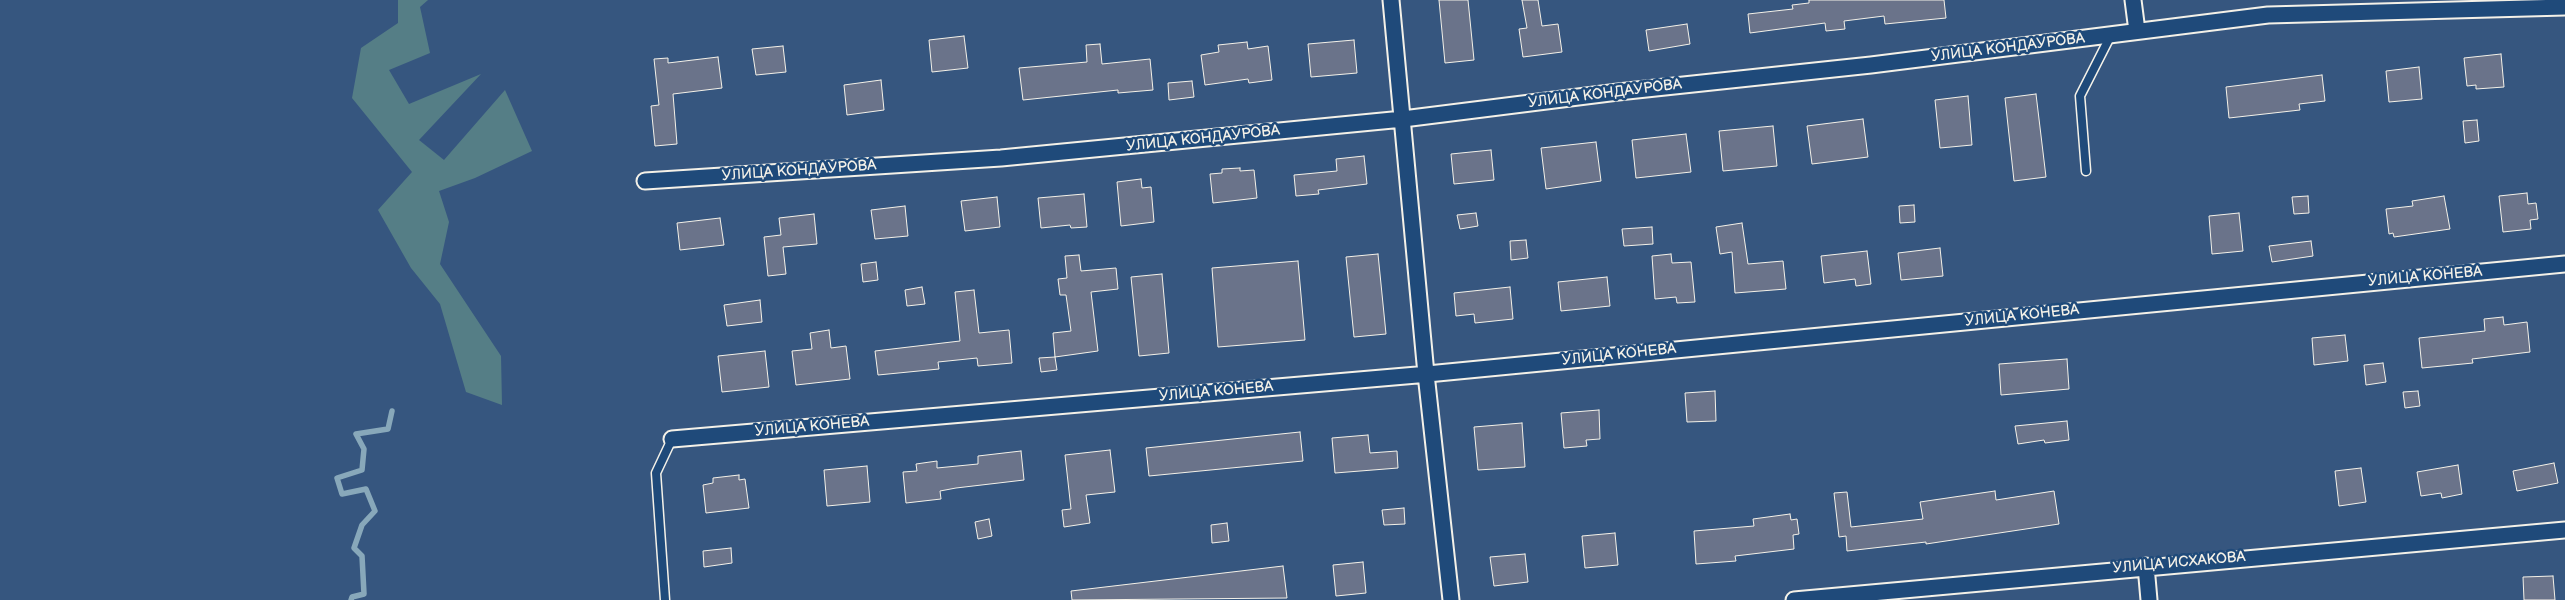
<!DOCTYPE html>
<meta charset="utf-8">
<style>
body{margin:0}
canvas{display:block;background:#36567f}
</style>
<canvas width="2565" height="600"></canvas>
<script>
const context = document.querySelector('canvas').getContext('2d');
context.lineJoin = 'round';
function fill(path, color) { context.fillStyle = color; context.fill(path, 'evenodd'); }
const shape = rows => new Path2D(rows.map(r => 'M' + r).join(''));
function strokePath(path, color, width, dash) { context.strokeStyle = color; context.lineWidth = width; context.lineCap = dash ? 'butt' : 'round'; context.setLineDash(dash || []); context.stroke(path); }
function drawText(font, color, halo, rows, align = 'center') {
  context.font = font + ' "Balsamiq Sans",sans-serif'; context.lineWidth = 5; context.setLineDash([]); context.textBaseline = 'middle'; context.strokeStyle = halo; context.fillStyle = color; for (const [text, x, y, turn = 0] of rows) {
    context.save(); context.translate(x, y); context.rotate((+turn || 0) * Math.PI / 180); context.textAlign = isNaN(turn) ? turn : align; if (halo) context.strokeText(text, 0, 0); context.fillText(text, 0, 0); context.restore();
  }
}
const green = shape([
 [398,0,428,0,420,7,430,53,389,70,409,104,481,74,419,140,444,160,505,90,532,151,475,178,439,191,449,222,440,264,501,356,502,405,466,392,440,304,411,268,378,210,412,172,352,98,361,48,398,23]
]);
const stream = shape([
 [351,600,352,597,364,594,362,556,354,548,362,525,375,511,366,489,342,494,337,478,362,470,364,449,356,434,388,429,392,411]
]);
const building = shape([
 [1439,0,1468,0,1474,60,1445,63,1439,0],
 [1522,0,1538,0,1542,26,1558,24,1562,52,1523,57,1519,29,1527,28,1522,0],
 [1809,0,1944,0,1946,18,1885,24,1884,16,1844,21,1845,29,1826,31,1825,23,1750,33,1748,14,1793,9,1792,5,1809,3,1809,0],
 [1687,24,1690,44,1649,51,1646,30,1687,24],
 [964,36,968,68,932,72,929,40,964,36],
 [1354,40,1357,73,1311,77,1308,44,1354,40],
 [1247,42,1248,49,1268,46,1272,80,1249,83,1248,79,1205,85,1201,55,1219,52,1218,45,1247,42],
 [1100,44,1102,64,1150,59,1153,90,1118,93,1118,90,1023,100,1019,68,1087,62,1086,45,1100,44],
 [783,46,786,72,756,75,752,49,783,46],
 [2501,54,2504,87,2476,89,2476,85,2467,86,2464,58,2501,54],
 [718,57,722,88,673,94,677,144,655,146,651,106,659,105,654,59,668,58,668,63,718,57],
 [2419,67,2422,99,2389,102,2386,71,2419,67],
 [2322,75,2325,101,2299,104,2300,110,2229,118,2226,87,2322,75],
 [881,80,884,110,847,115,844,85,881,80],
 [1192,81,1194,97,1169,100,1168,83,1192,81],
 [2036,94,2046,177,2014,181,2005,98,2036,94],
 [1968,96,1972,145,1940,148,1935,100,1968,96],
 [1863,119,1868,157,1812,164,1807,126,1863,119],
 [2477,120,2479,141,2465,143,2463,121,2477,120],
 [1773,126,1777,166,1723,171,1719,131,1773,126],
 [1686,134,1691,172,1636,178,1632,140,1686,134],
 [1596,142,1601,181,1546,189,1541,148,1596,142],
 [1491,150,1494,180,1454,184,1451,154,1491,150],
 [1364,156,1367,184,1318,190,1319,194,1296,196,1294,175,1337,171,1336,159,1364,156],
 [1240,168,1240,171,1254,170,1257,198,1213,203,1210,174,1222,173,1222,169,1240,168],
 [1141,179,1142,188,1151,187,1154,222,1121,226,1117,182,1141,179],
 [2527,193,2528,204,2536,203,2538,219,2530,220,2531,229,2503,232,2499,196,2527,193],
 [1084,194,1087,227,1071,228,1070,225,1041,228,1038,198,1084,194],
 [2308,196,2309,213,2294,214,2292,197,2308,196],
 [2444,196,2450,229,2394,237,2393,233,2389,234,2386,209,2413,206,2412,201,2444,196],
 [997,197,1000,227,965,231,961,201,997,197],
 [1914,205,1915,222,1900,223,1899,206,1914,205],
 [905,206,908,236,875,239,871,210,905,206],
 [1476,213,1478,226,1460,229,1457,215,1476,213],
 [2239,213,2243,251,2212,254,2209,216,2239,213],
 [814,214,817,244,783,247,786,274,768,276,764,237,781,235,779,218,814,214],
 [720,218,724,245,680,250,677,223,720,218],
 [1742,223,1748,264,1783,261,1786,289,1735,293,1732,252,1720,254,1716,227,1742,223],
 [1652,227,1653,244,1624,246,1622,229,1652,227],
 [1526,240,1528,258,1511,260,1510,241,1526,240],
 [2311,241,2313,256,2272,262,2269,246,2311,241],
 [1940,248,1943,276,1901,280,1898,253,1940,248],
 [1867,251,1871,284,1856,286,1855,279,1824,283,1821,256,1867,251],
 [1378,254,1386,334,1354,337,1346,257,1378,254],
 [1671,254,1672,263,1691,262,1695,302,1677,303,1676,297,1655,299,1652,256,1671,254],
 [1079,255,1081,271,1116,268,1118,289,1091,292,1098,351,1055,357,1053,333,1071,331,1066,295,1060,295,1058,279,1067,278,1065,256,1079,255],
 [1298,261,1305,340,1218,347,1212,268,1298,261],
 [876,262,878,280,863,282,861,264,876,262],
 [1162,274,1169,353,1139,356,1131,277,1162,274],
 [1607,277,1610,306,1561,311,1558,282,1607,277],
 [922,287,925,304,907,306,905,290,922,287],
 [1510,287,1513,319,1475,323,1474,314,1456,316,1454,293,1510,287],
 [974,290,979,333,1009,330,1012,363,978,366,977,358,938,362,939,369,878,375,875,351,960,341,955,292,974,290],
 [760,300,762,322,727,326,724,305,760,300],
 [2503,317,2504,325,2527,322,2530,352,2472,359,2473,363,2422,368,2419,338,2485,331,2484,319,2503,317],
 [829,330,831,348,846,346,850,379,796,385,792,351,812,349,810,333,829,330],
 [2345,335,2348,361,2314,365,2312,338,2345,335],
 [765,351,769,387,722,392,718,356,765,351],
 [1055,357,1057,370,1041,372,1039,358,1055,357],
 [2067,359,2069,389,2001,395,1999,364,2067,359],
 [2383,363,2386,382,2366,385,2364,365,2383,363],
 [1715,391,1716,421,1687,422,1685,393,1715,391],
 [2418,391,2420,406,2405,408,2403,392,2418,391],
 [1599,410,1600,439,1586,440,1587,446,1564,448,1561,413,1599,410],
 [2067,421,2069,440,2045,443,2044,440,2018,444,2015,426,2067,421],
 [1522,423,1525,467,1478,470,1474,427,1522,423],
 [1300,432,1303,461,1149,476,1146,448,1300,432],
 [1368,435,1370,453,1397,451,1398,468,1335,473,1332,438,1368,435],
 [1110,450,1115,492,1086,495,1090,523,1064,527,1062,510,1071,509,1065,455,1110,450],
 [1021,451,1024,480,956,488,940,491,941,499,906,503,903,472,917,471,916,464,937,461,937,468,978,464,978,456,1021,451],
 [2554,463,2558,483,2517,491,2513,471,2554,463],
 [2458,465,2462,494,2442,498,2441,493,2421,496,2417,472,2458,465],
 [867,466,870,502,827,506,824,470,867,466],
 [2361,468,2366,502,2339,506,2335,471,2361,468],
 [739,475,739,480,745,479,749,508,706,513,703,485,713,483,713,478,739,475],
 [1995,491,1996,500,2054,491,2059,524,1926,544,1926,542,1847,551,1846,536,1839,537,1834,493,1847,492,1851,527,1923,519,1920,502,1995,491],
 [1404,508,1405,524,1384,525,1382,510,1404,508],
 [1790,514,1791,520,1797,519,1799,534,1793,535,1794,549,1735,556,1736,561,1696,564,1694,531,1754,526,1753,519,1790,514],
 [989,519,992,536,978,539,975,522,989,519],
 [1227,523,1229,541,1212,543,1211,525,1227,523],
 [1615,533,1618,565,1585,568,1582,536,1615,533],
 [731,548,732,563,704,567,703,551,731,548],
 [1525,554,1528,582,1494,586,1490,557,1525,554],
 [1363,562,1366,593,1336,596,1333,565,1363,562],
 [1283,566,1287,598,1072,600,1071,591,1283,566],
 [2553,576,2555,600,2524,600,2523,577,2553,576]
]);
const lane = shape([
 [2086,171,2080,96,2111,35],
 [665,600,656,473,672,439]
]);
const street = shape([
 [1391,0,1426,374,1451,600],
 [2133,0,2137,31],
 [645,181,1001,158,1403,119,1618,92,1871,65,2268,15,2565,7],
 [672,439,1417,375,2565,264],
 [2146,566,2149,600],
 [1794,600,2565,530]
]);
const streetNames = [
 ["УЛИЦА КОНДАУРОВА",2008,48,-7],
 ["УЛИЦА КОНДАУРОВА",1605,94,-7],
 ["УЛИЦА КОНДАУРОВА",1203,139,-6],
 ["УЛИЦА КОНДАУРОВА",799,171,-4],
 ["УЛИЦА КОНЕВА",2425,277,-5],
 ["УЛИЦА КОНЕВА",2022,316,-6],
 ["УЛИЦА КОНЕВА",1619,355,-6],
 ["УЛИЦА КОНЕВА",1216,392,-5],
 ["УЛИЦА КОНЕВА",812,427,-5],
 ["УЛИЦА ИСХАКОВА",2179,563,-5]
];
fill(green, '#557e86');
strokePath(stream, '#88a8ba', 5.5);
fill(building, '#6a738a');
strokePath(building, '#f4f1e8', 1);
strokePath(lane, '#f4f1e8', 11);
strokePath(street, '#f4f1e8', 19);
strokePath(lane, '#1f4a7a', 8);
strokePath(street, '#1f4a7a', 15);
drawText('15px', '#f4f1e8', '#1f4a7a', streetNames);
</script>
